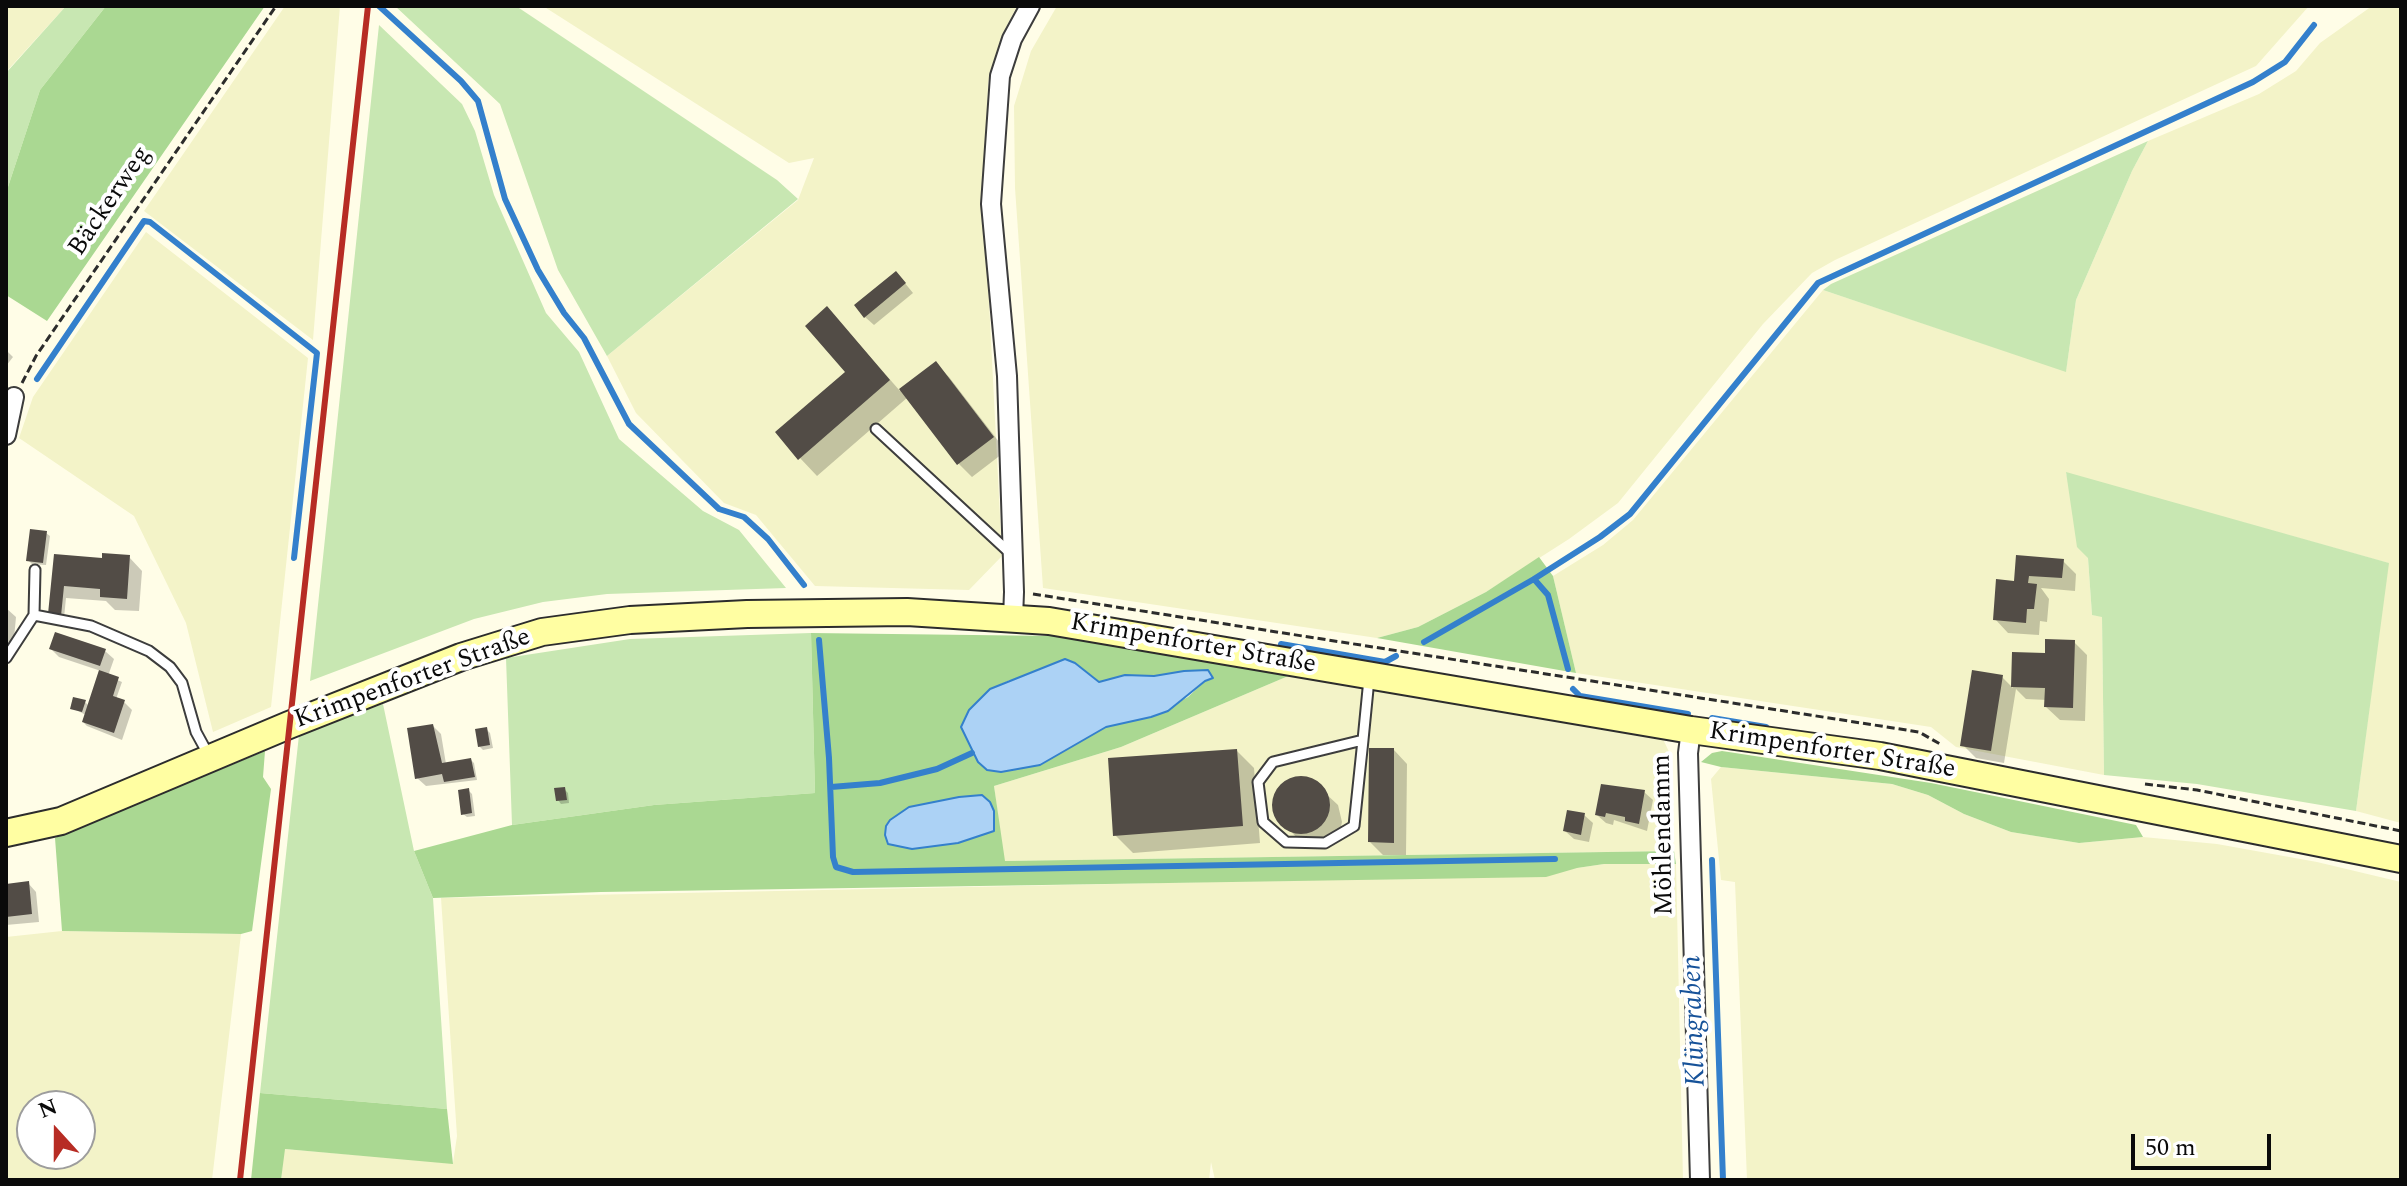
<!DOCTYPE html>
<meta charset="utf-8">
<style>
body{margin:0}
#map{position:relative;width:2407px;height:1186px;overflow:hidden;background:#fffde7;font-family:Spectral,serif}
canvas{display:block}
.frame{position:absolute;inset:0;border:8px solid #0a0a0a;pointer-events:none}
.north{position:absolute;left:16px;top:1090px;width:80px;height:80px;box-sizing:border-box;background:#fff;border:2px solid #9d9d9d;border-radius:50%;rotate:339deg;font-size:22px;font-weight:700;line-height:32px;text-align:center;color:#0a0a0a}
.north::after{content:'';display:block;margin:auto;width:28px;height:36px;background:#b72c24;clip-path:polygon(50% 0,100% 100%,50% 72%,0 100%)}
.scale{position:absolute;left:2131px;top:1134px;width:140px;height:36px;box-sizing:border-box;border:4px solid #0a0a0a;border-top:0;padding-left:10px;font-size:24px;line-height:28px;white-space:nowrap;color:#0a0a0a;-webkit-text-stroke:6px #fff;paint-order:stroke}
</style>
<div id="map">
<canvas width="2407" height="1186"></canvas>
<div class="frame"></div>
<div class="north">N</div>
<div class="scale">50 m</div>
</div>
<script>
const context = document.querySelector('canvas').getContext('2d');
context.lineJoin = 'round';
function fill(path, color) { context.fillStyle = color; context.fill(path, 'evenodd'); }
const shape = rows => new Path2D(rows.map(r => 'M' + r).join(''));
function strokePath(path, color, width, dash) { context.strokeStyle = color; context.lineWidth = width; context.lineCap = dash ? 'butt' : 'round'; context.setLineDash(dash || []); context.stroke(path); }
function drawText(font, color, halo, rows, align = 'center') {
  context.font = font + ' Spectral,serif'; context.lineWidth = 8; context.setLineDash([]); context.textBaseline = 'middle'; context.strokeStyle = halo; context.fillStyle = color; for (const [text, x, y, turn = 0] of rows) {
    context.save(); context.translate(x, y); context.rotate((+turn || 0) * Math.PI / 180); context.textAlign = isNaN(turn) ? turn : align; if (halo) context.strokeText(text, 0, 0); context.fillText(text, 0, 0); context.restore();
  }
}
const farmland = shape([
 [6,6,66,6,6,72],
 [285,6,340,6,313,340,144,211],
 [543,6,1017,6,1002,35,988,82,984,203,1002,556,969,590,815,586,756,515,724,503,636,413,607,356,798,200,814,158,789,163],
 [1057,6,2309,6,2256,66,1835,260,1812,273,1763,324,1618,503,1569,539,1486,592,1418,627,1377,638,1043,588,1015,188,1014,106,1031,51],
 [2372,6,2401,6,2401,823,2356,811,2388,563,2066,473,2088,558,2092,615,2102,616,2104,775,1956,747,1931,727,1576,673,1553,576,1603,545,1633,520,1823,290,2066,371,2076,300,2132,171,2148,141,2259,94,2296,71,2320,43],
 [146,232,308,358,271,707,213,732,186,623,134,516,19,438,33,397],
 [1293,674,1662,737,1671,756,1674,851,1004,861,994,786,1121,747],
 [1721,767,1892,784,1928,795,1964,814,2011,832,2079,843,2143,837,2217,844,2317,862,2401,882,2401,1180,1747,1180,1735,882,1721,880,1711,779],
 [1604,864,1676,864,1683,1180,1215,1180,1211,1162,1209,1180,281,1180,284,1149,453,1163,457,1136,441,898,1209,882,1577,868],
 [62,931,241,934,212,1180,6,1180,6,937],
 [32,1106,80,1106,80,1154,32,1154]
]);
const green = shape([
 [66,6,106,6,40,90,6,193,6,73],
 [395,6,516,6,777,180,798,199,607,356,558,270,500,104],
 [379,25,462,104,475,131,494,195,546,313,579,352,619,439,703,511,739,530,786,588,607,594,543,602,474,619,310,681],
 [2148,141,2132,171,2076,300,2066,372,1823,290,1831,284],
 [2066,472,2389,563,2356,811,2197,784,2104,775,2102,617,2092,615,2088,558,2077,547],
 [811,633,815,793,654,805,512,825,506,658,630,639],
 [383,704,414,851,433,898,447,1109,260,1093,299,735]
]);
const forest = shape([
 [106,6,265,6,47,321,6,295,6,193,40,90],
 [1539,557,1553,576,1576,673,1377,638,1418,627,1486,592],
 [811,633,1054,636,1293,674,1121,747,994,786,1005,861,1674,851,1676,864,1604,864,1577,868,1546,877,601,892,433,898,414,851,512,825,654,805,815,793],
 [1208,670,1205,681,1188,697,1151,717,1106,727,1073,744,969,710,990,689,1010,680,1090,676,1099,682,1125,675,1154,676,1184,671],
 [265,751,263,777,271,789,252,931,241,934,62,931,55,838],
 [1722,751,1931,783,2136,825,2143,837,2079,843,2011,832,1964,814,1928,795,1892,784,1721,767,1701,762,1712,753],
 [260,1093,447,1109,453,1164,285,1149,281,1180,251,1180]
]);
const water = shape([
 [1065,659,1075,663,1099,682,1125,675,1154,676,1184,671,1208,670,1213,678,1205,681,1168,711,1151,717,1106,727,1040,765,1001,772,987,770,978,762,961,727,969,710,990,689,1065,659],
 [982,795,990,802,994,811,994,831,958,843,912,849,888,844,885,835,886,826,890,820,909,807,959,797,982,795]
]);
const shadow = shape([
 [904,282,913,293,874,325,865,317],
 [844,327,900,391,936,364,949,377,1006,451,972,477,959,464,908,397,817,476,800,458,847,372],
 [6,350,13,357,6,366],
 [46,533,50,536,46,565,32,564,28,560],
 [129,557,142,571,139,611,115,610,106,601,66,598,64,618,53,617,54,585,104,560],
 [2018,557,2063,561,2076,574,2075,591,2041,588,2049,599,2047,622,2040,621,2039,635,2008,633,1995,619,2016,583],
 [6,608,16,617,12,660,6,659],
 [2074,642,2087,655,2085,721,2060,720,2046,707,2047,700,2026,699,2016,689,2004,763,1976,758,1963,745,2002,677,2013,688,2014,654,2047,656],
 [51,649,105,651,114,659,108,676,122,682,116,699,124,702,132,710,122,740,87,726,84,723,86,715,72,708,85,702,89,706,101,671,59,657],
 [433,726,441,734,446,764,471,760,474,763,477,780,426,786,417,778],
 [486,729,490,733,493,748,483,750,479,746],
 [1394,750,1407,764,1406,855,1383,855,1370,842],
 [1237,751,1254,768,1260,843,1133,853,1115,835],
 [1292,779,1310,779,1338,805,1342,822,1340,831,1328,843,1302,843,1276,816,1274,798,1278,790],
 [564,789,568,793,569,803,561,804,558,800],
 [468,790,472,794,475,816,467,817,463,814],
 [1644,792,1653,800,1647,831,1614,820,1613,825,1606,823,1597,815],
 [1584,815,1593,823,1589,842,1574,839,1565,831],
 [28,883,36,892,39,922,6,925,6,886]
]);
const stream = shape([
 [379,6,461,81,478,101,505,199,538,270,564,313,584,338,629,424,719,509,744,517,768,539,804,585],
 [37,379,144,221,150,222,317,353,294,558],
 [1534,579,1548,595,1568,669],
 [819,640,829,758,833,857,836,867,853,872,1555,859],
 [1424,642,1534,579,1600,537,1630,514,1818,283,2253,82,2285,62,2314,25],
 [1281,644,1385,662,1396,656],
 [1573,689,1580,696,1688,714],
 [1712,718,1766,727],
 [831,787,880,783,937,769,972,753],
 [1712,860,1723,1180]
]);
const building = shape([
 [896,271,906,283,864,318,854,305],
 [827,306,890,380,798,460,775,432,845,372,805,326],
 [936,361,994,437,957,465,899,389],
 [30,529,47,531,43,563,26,561],
 [102,553,130,555,127,599,100,597,100,589,64,586,61,616,48,614,54,554,102,558],
 [2016,555,2064,559,2062,578,2029,576,2028,583,2037,584,2034,609,2027,609,2026,623,1993,620,1996,579,2014,581],
 [55,632,106,649,100,666,49,649],
 [2045,639,2075,640,2073,708,2044,707,2045,688,2011,687,2012,652,2045,653],
 [99,670,119,677,113,696,125,700,114,733,82,722],
 [1972,670,2003,675,1991,751,1960,746],
 [73,697,86,700,82,712,70,709],
 [433,724,442,763,471,758,475,777,444,782,442,774,415,779,407,728],
 [487,727,490,745,478,747,475,729],
 [1369,748,1394,748,1394,843,1368,842],
 [1237,749,1243,826,1113,836,1108,758],
 '1272 805a29 29 0 1 1 58 0a29 29 0 1 1-58 0Z',
 [1601,784,1645,790,1639,824,1625,821,1625,817,1606,813,1605,817,1595,815],
 [565,787,567,800,556,801,554,788],
 [469,788,472,813,461,815,458,790],
 [1567,810,1585,813,1581,835,1563,831],
 [29,881,32,914,6,917,6,884]
]);
const path = shape([
 [22,383,36,356,276,6],
 [1033,594,1919,732,1940,744],
 [2145,784,2197,790,2401,831]
]);
const lane = shape([
 [876,429,1010,553],
 [34,615,91,626,149,651,170,667,182,683,196,732,208,754],
 [6,658,34,615,35,570],
 [1363,740,1273,762,1258,782,1263,822,1286,842,1325,843,1354,826,1363,740,1369,679]
]);
const street = shape([
 [6,435,14,397],
 [1013,619,1014,592,1007,376,991,204,1000,76,1012,39,1030,6],
 [1691,730,1688,753,1700,1180]
]);
const secondary = shape([
 [6,833,61,821,289,725,461,657,542,632,630,620,747,614,907,612,1049,621,1691,730,1880,756,2401,859]
]);
const rail = shape([
 [240,1180,368,6]
]);
const streetNames = [
 ["Bäckerweg",111,202,-56],
 ["Krimpenforter Straße",1193,645,10],
 ["Krimpenforter Straße",413,680,-20],
 ["Krimpenforter Straße",1832,752,9],
 ["Möhlendamm",1665,835,-91]
];
const waterNames = [
 ["Klüngraben",1696,1021,-92]
];
fill(farmland, '#f3f3c8');
fill(green, '#c8e7b2');
fill(forest, '#aad892');
fill(water, '#acd2f5');
strokePath(water, '#3480cc', 2);
fill(shadow, '#0003');
strokePath(stream, '#3480cc', 6);
fill(building, '#524c46');
strokePath(lane, '#3d3d3d', 13);
strokePath(street, '#3d3d3d', 22);
strokePath(secondary, '#2c2c2c', 30);
strokePath(path, '#2c2c2c', 3, [8, 4]);
strokePath(lane, '#fff', 9);
strokePath(street, '#fff', 18);
strokePath(secondary, '#fffea2', 26);
strokePath(rail, '#b72c24', 6);
drawText('26px', '#0a0a0a', '#fff', streetNames);
drawText('italic 28px', '#165299', '#fff', waterNames);
</script>
